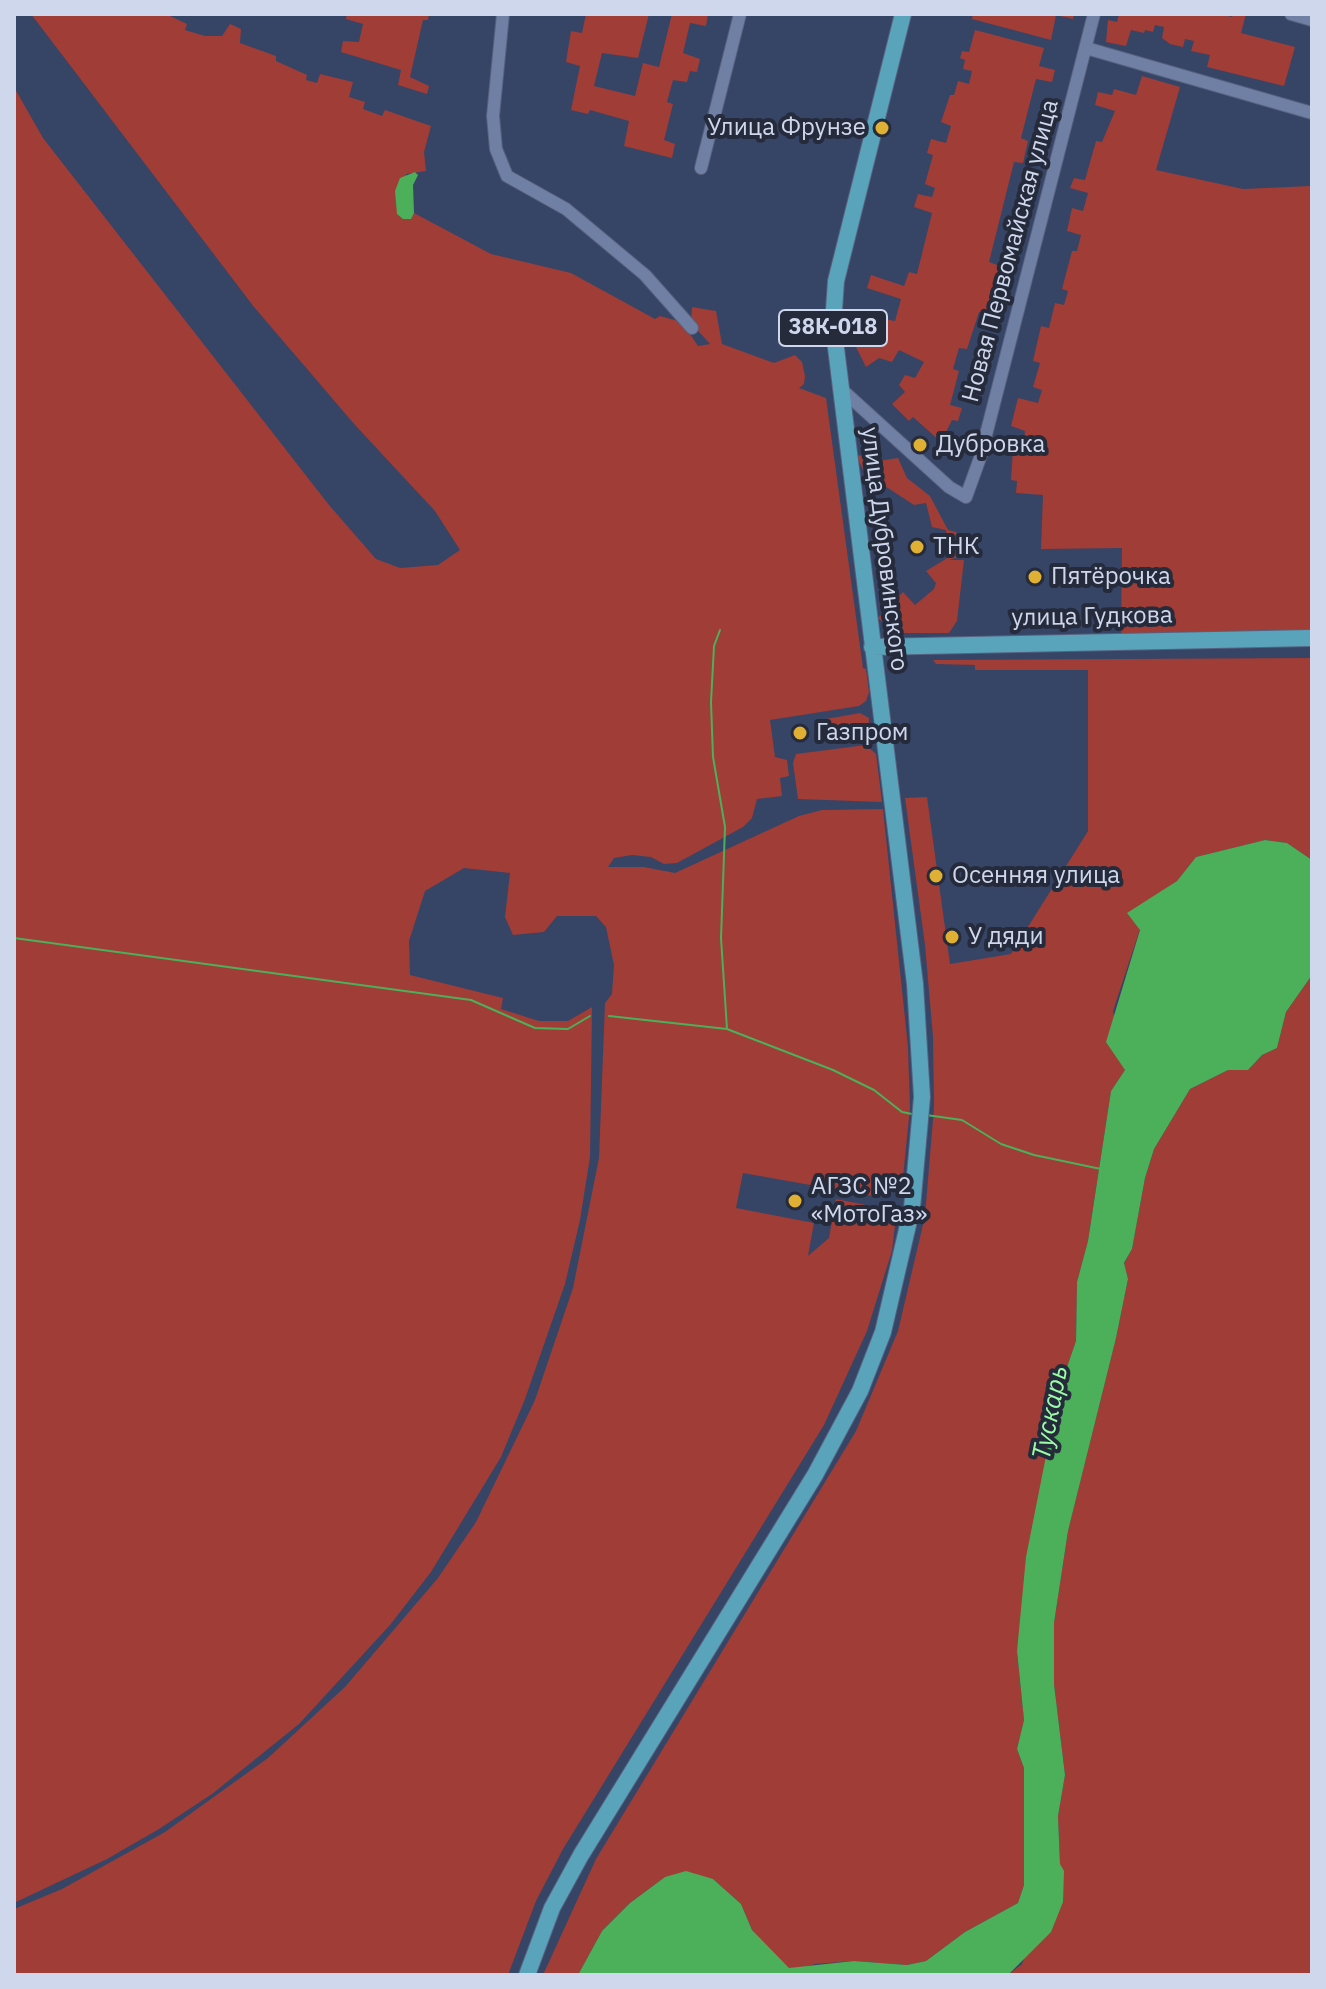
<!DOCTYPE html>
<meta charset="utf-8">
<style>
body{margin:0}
#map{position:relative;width:1326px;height:1989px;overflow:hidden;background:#364466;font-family:"IBM Plex Sans",sans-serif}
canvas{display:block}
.frame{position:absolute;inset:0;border:16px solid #ced7ec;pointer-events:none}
</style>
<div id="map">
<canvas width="1326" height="1989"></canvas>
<div class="frame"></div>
</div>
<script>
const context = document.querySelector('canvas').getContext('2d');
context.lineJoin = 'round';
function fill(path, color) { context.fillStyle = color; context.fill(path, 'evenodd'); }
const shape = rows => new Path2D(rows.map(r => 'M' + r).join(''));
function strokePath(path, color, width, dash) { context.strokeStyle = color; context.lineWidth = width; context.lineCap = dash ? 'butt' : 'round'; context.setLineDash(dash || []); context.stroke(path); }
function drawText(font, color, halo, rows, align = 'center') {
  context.font = font + ' "IBM Plex Sans",sans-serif'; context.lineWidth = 8; context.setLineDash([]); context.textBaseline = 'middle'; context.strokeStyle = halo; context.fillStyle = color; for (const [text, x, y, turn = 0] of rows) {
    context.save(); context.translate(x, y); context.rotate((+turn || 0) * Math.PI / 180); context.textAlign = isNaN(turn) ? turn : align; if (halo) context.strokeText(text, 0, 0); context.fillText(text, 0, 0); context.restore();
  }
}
const green = shape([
 [31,14,166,14,187,24,185,30,205,36,222,36,230,24,241,29,240,43,276,56,276,61,307,75,306,80,317,83,320,74,353,82,349,97,365,102,363,109,382,116,385,110,431,126,424,152,426,171,406,174,411,219,414,213,491,254,571,273,655,319,660,316,682,322,698,346,710,344,691,323,692,307,716,311,722,344,774,363,795,355,802,362,805,376,804,384,799,388,826,398,863,668,866,669,869,692,866,701,859,706,770,720,775,757,787,760,789,776,780,778,782,796,757,799,752,818,743,827,677,863,664,864,651,857,632,855,614,858,608,867,644,867,675,873,799,816,822,810,883,809,908,1047,910,1108,903,1177,893,1192,878,1197,743,1173,736,1208,814,1223,808,1256,829,1238,836,1199,876,1207,885,1211,895,1225,892,1251,867,1331,824,1425,563,1849,536,1901,508,1975,14,1975,14,1909,62,1889,165,1832,268,1758,345,1687,438,1578,476,1522,535,1400,573,1288,599,1158,605,1003,612,994,614,965,606,927,596,916,557,916,544,932,513,935,505,917,510,873,464,868,425,891,409,941,410,975,503,998,501,1009,539,1021,568,1021,592,1007,590,1157,580,1220,565,1284,525,1399,501,1457,431,1572,390,1625,299,1724,212,1794,159,1829,107,1859,14,1903,14,87,43,138,329,505,376,559,400,568,438,565,460,550,435,511,355,425,254,307],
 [347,14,429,14,428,20,423,20,410,77,429,86,427,94,398,85,401,70,341,52,343,41,359,42,363,24,346,19],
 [586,14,649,14,638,58,602,53,594,86,635,96,643,63,659,67,672,14,708,14,706,26,690,23,683,53,700,59,697,72,690,71,687,82,673,80,667,102,673,104,664,140,675,144,672,158,624,146,629,121,590,110,588,114,571,110,580,66,566,62,571,31,582,33],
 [973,14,1074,14,1073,19,1056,15,1051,40,972,19],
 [1119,14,1219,14,1232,17,1233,14,1246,14,1241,33,1295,47,1284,86,1207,67,1210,55,1191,51,1194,41,1185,39,1183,47,1170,44,1162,38,1164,27,1155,25,1153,32,1145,30,1144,33,1131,30,1126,46,1106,42,1108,20,1117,22],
 [975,30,1044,48,1039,66,1055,70,1052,82,1036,79,1021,138,1028,141,1023,163,1014,162,989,262,1000,266,988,314,979,312,967,349,959,348,953,369,959,371,950,405,962,408,958,421,952,420,941,442,913,417,909,421,892,404,905,392,899,385,905,375,915,378,924,362,899,350,892,362,879,358,866,367,856,347,880,346,883,339,879,337,885,319,895,321,901,299,867,288,871,275,904,286,909,272,917,274,932,213,914,207,918,194,932,197,935,188,925,184,933,155,927,153,931,139,946,143,951,126,941,122,950,95,954,95,958,81,969,84,972,71,963,69,965,60,960,58,962,51,969,52],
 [1142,76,1180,87,1156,170,1243,189,1310,186,1312,177,1312,630,1121,636,1122,548,1041,549,1043,495,1016,493,1017,481,1011,480,1013,449,1023,449,1025,431,1011,426,1018,398,1038,403,1042,390,1033,387,1040,363,1033,361,1041,326,1049,328,1055,303,1064,305,1068,291,1062,289,1072,251,1077,251,1081,235,1067,231,1072,208,1083,211,1088,193,1070,188,1074,178,1085,180,1096,141,1102,142,1115,111,1095,105,1098,92,1112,95,1114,89,1136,95],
 [863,455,871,462,898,458,907,478,930,496,948,530,956,532,964,555,949,560,964,560,957,621,949,633,895,633,878,618,903,592,915,605,934,589,936,583,926,571,949,557,946,530,932,527,926,503,914,505,865,473,856,456],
 [1312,658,1312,860,1287,843,1265,840,1196,857,1177,881,1128,914,1140,929,1113,1011,1125,1070,1111,1091,1088,1241,1077,1282,1076,1341,1056,1399,1060,1419,1048,1446,1017,1651,1024,1720,1017,1749,1024,1768,1024,1885,1018,1903,965,1932,926,1961,907,1965,854,1961,815,1964,801,1969,789,1968,770,1951,752,1930,741,1904,713,1879,665,1877,630,1903,602,1931,578,1975,543,1975,596,1859,856,1431,898,1331,925,1216,934,1107,933,1037,925,945,905,798,927,797,950,964,1011,954,1088,831,1088,670,975,670,975,665,936,664,933,660],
 [860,713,869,718,868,734,835,741,826,738,823,726,826,719],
 [866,745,876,754,882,802,798,799,793,763,796,754],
 [1312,975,1312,1975,1008,1975,1022,1964,1060,1864,1058,1816,1065,1775,1054,1684,1054,1623,1068,1531,1116,1338,1128,1279,1124,1264,1132,1249,1145,1178,1154,1149,1190,1089,1228,1070,1248,1070,1262,1055,1277,1048,1286,1012]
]);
const water = shape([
 [415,172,418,175,413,185,414,213,411,219,403,219,397,214,395,191,400,178],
 [1265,840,1287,843,1312,860,1312,975,1286,1012,1277,1048,1262,1055,1248,1070,1228,1070,1190,1089,1154,1149,1145,1178,1132,1249,1124,1263,1128,1279,1116,1338,1068,1531,1054,1623,1054,1684,1065,1775,1058,1816,1060,1864,1064,1871,1063,1902,1051,1932,1008,1975,578,1975,602,1931,630,1903,665,1877,686,1871,713,1879,741,1904,752,1930,789,1968,854,1961,907,1965,926,1961,965,1932,1018,1903,1024,1885,1024,1768,1017,1749,1024,1720,1017,1651,1026,1557,1048,1446,1060,1419,1056,1399,1076,1341,1077,1282,1088,1241,1111,1091,1125,1070,1106,1042,1140,930,1127,913,1177,881,1196,857]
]);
const stream = shape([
 [720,630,714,646,711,702,713,757,725,827,721,938,727,1029,833,1070,874,1090,902,1112,912,1114],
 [14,938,471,1000,535,1028,568,1029,590,1016],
 [609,1016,727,1029],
 [926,1115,962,1120,1001,1144,1034,1155,1101,1169]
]);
const minor = shape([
 [503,14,493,116,496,149,507,176,566,209,645,275,692,328],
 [1291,14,1312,20],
 [1086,48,1312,113],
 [701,168,740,14],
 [840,388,949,487,966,497,980,458,1094,14]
]);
const major = shape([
 [872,647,1312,638],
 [527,1975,552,1908,581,1855,815,1475,860,1391,883,1332,912,1208,922,1097,915,984,833,324,836,281,903,14]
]);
const markers = [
 [882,128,8,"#dfb034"],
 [920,445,8,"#dfb034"],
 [917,547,8,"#dfb034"],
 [1035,577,8,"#dfb034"],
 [800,733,8,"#dfb034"],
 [936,876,8,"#dfb034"],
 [952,937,8,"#dfb034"],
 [795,1201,8,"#dfb034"]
];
const shields = [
 [833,328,108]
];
const shieldNames = [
 ["38К-018",833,328]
];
const poiNames = [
 ["Улица Фрунзе",866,128,"right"],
 ["Дубровка",936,445],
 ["ТНК",933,547],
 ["Пятёрочка",1051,577],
 ["Газпром",816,733],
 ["Осенняя улица",952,876],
 ["У дяди",968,937],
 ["АГЗС №2",811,1187],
 ["«МотоГаз»",811,1215]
];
const streetNames = [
 ["Новая Первомайская улица",1011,251,-75],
 ["улица Дубровинского",884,549,83],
 ["улица Гудкова",1092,617,-1]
];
const waterNames = [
 ["Тускарь",1051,1413,-79]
];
fill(green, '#a03d36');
fill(water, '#4cb05b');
strokePath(stream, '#4cb05b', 2);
strokePath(minor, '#56617e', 14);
strokePath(major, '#56617e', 18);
strokePath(minor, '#7080a5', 12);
strokePath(major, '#59a4bb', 16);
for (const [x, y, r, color] of markers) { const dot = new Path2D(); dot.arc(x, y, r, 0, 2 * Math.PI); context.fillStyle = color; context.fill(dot); strokePath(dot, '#252b3b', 3); }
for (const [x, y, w] of shields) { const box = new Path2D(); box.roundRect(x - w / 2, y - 18, w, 36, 6); context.fillStyle = '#252b3b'; context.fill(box); strokePath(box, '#ced7ec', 2); }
drawText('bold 22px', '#ced7ec', null, shieldNames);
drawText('24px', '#ced7ec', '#252b3b', poiNames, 'left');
drawText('24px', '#ced7ec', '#252b3b', streetNames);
drawText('italic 26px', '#9dfca7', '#252b3b', waterNames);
</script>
